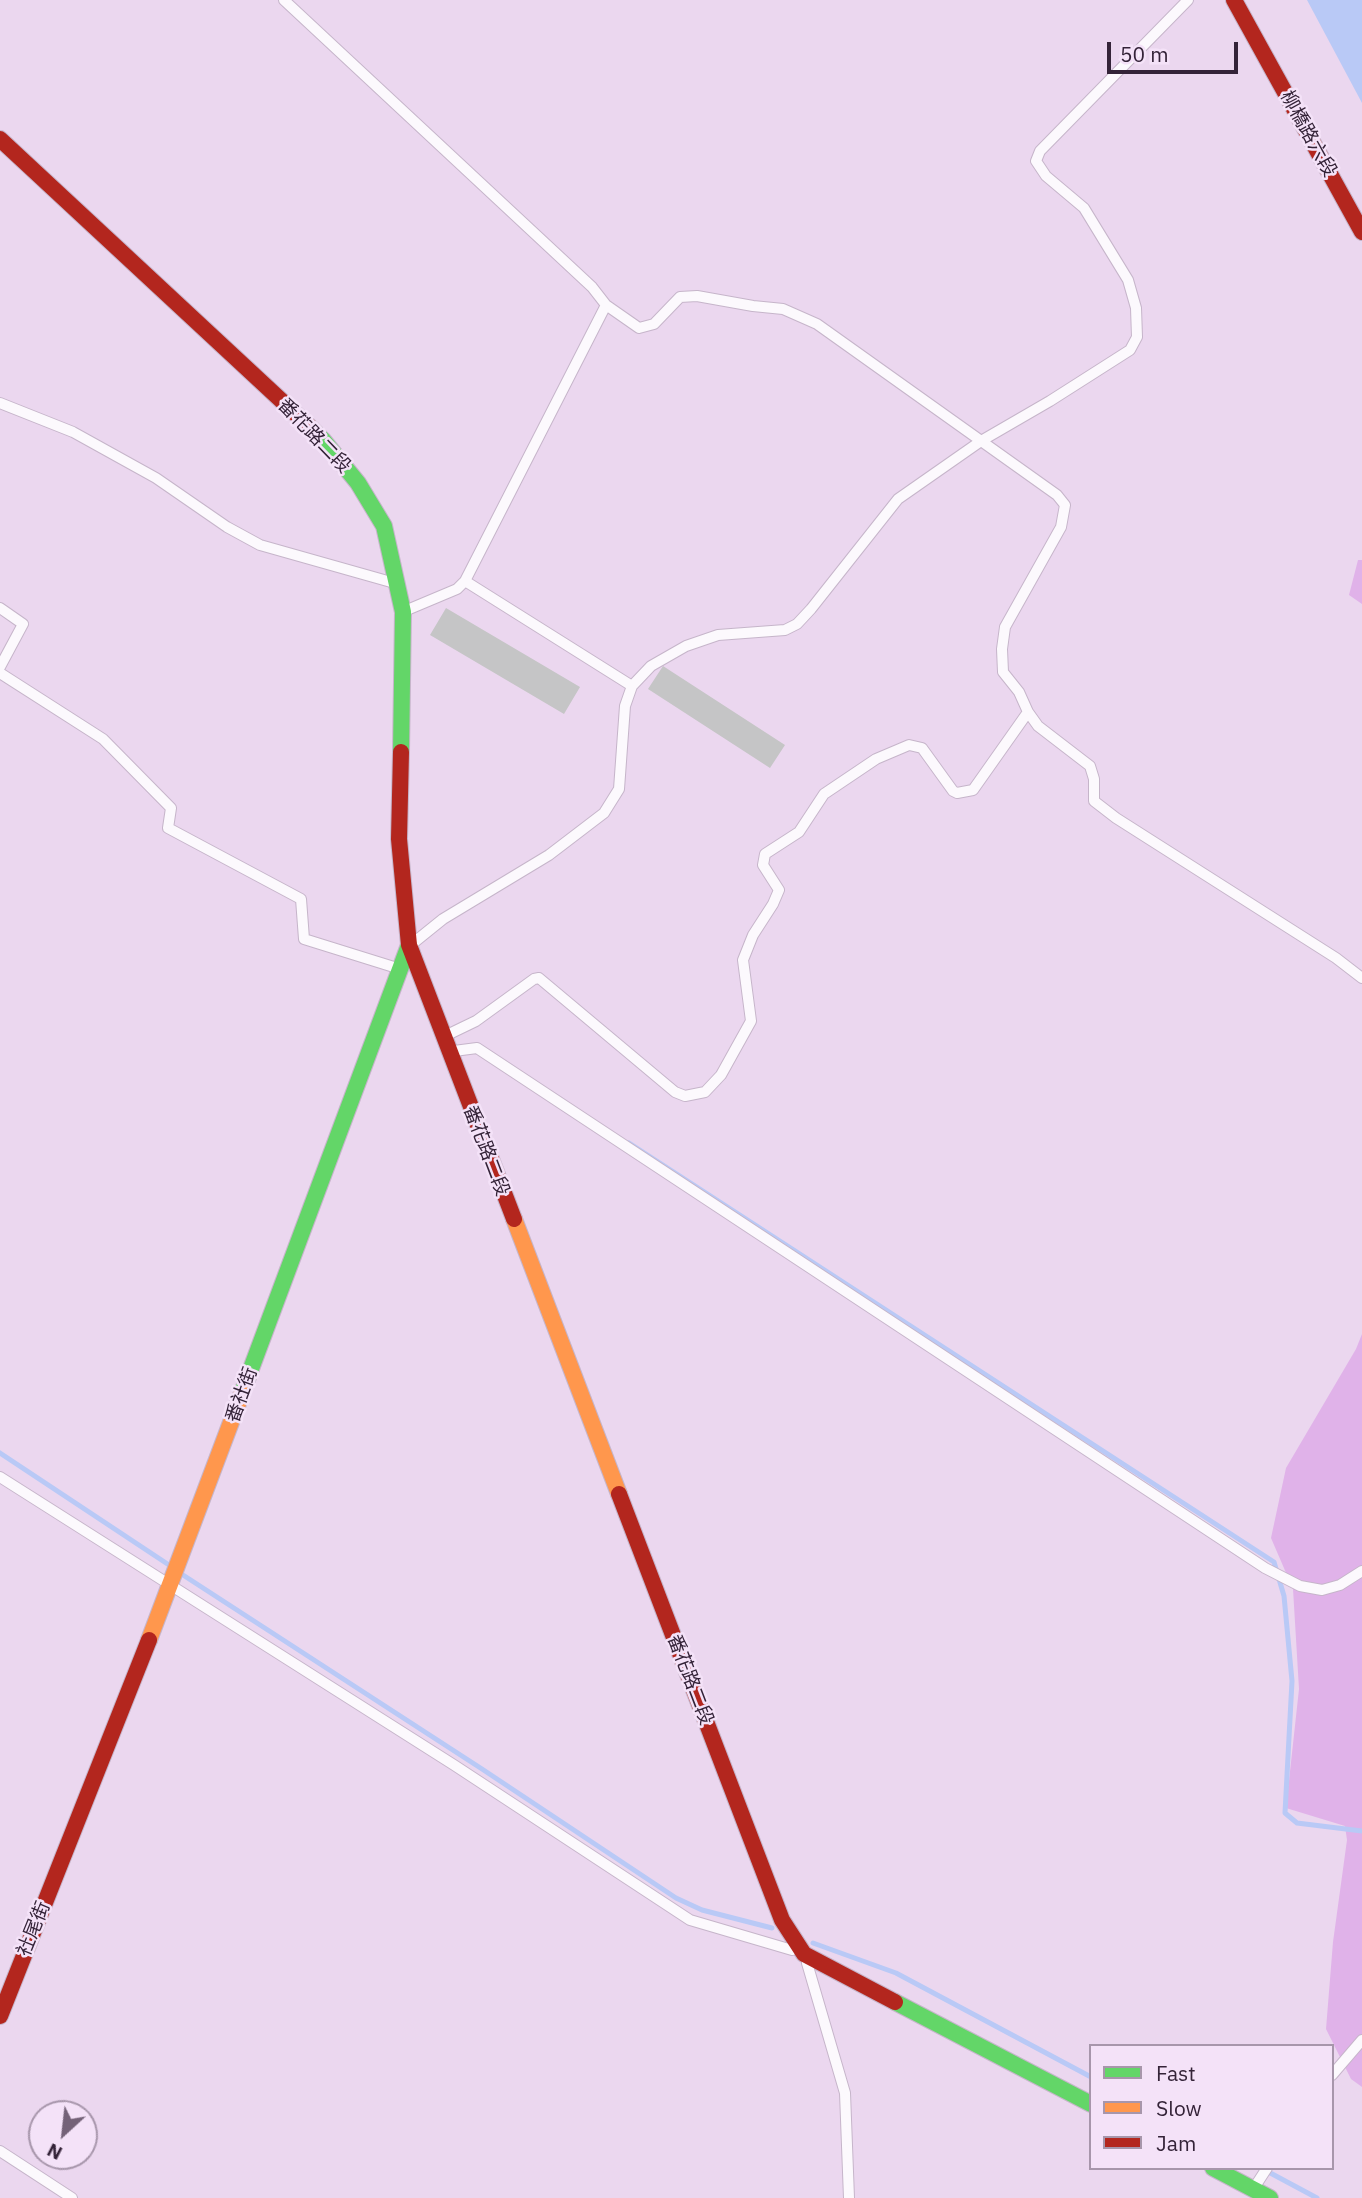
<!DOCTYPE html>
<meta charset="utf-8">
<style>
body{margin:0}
#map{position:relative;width:1362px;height:2198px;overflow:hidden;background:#ebd7ef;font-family:"IBM Plex Sans",sans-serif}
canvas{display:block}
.legend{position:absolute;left:1089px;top:2044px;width:245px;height:126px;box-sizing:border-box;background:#f4e2f8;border:2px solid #a796ab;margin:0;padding:9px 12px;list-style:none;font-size:21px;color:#342338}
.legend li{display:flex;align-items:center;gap:14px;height:35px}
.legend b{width:35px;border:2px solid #a796ab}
.north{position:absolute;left:28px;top:2100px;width:70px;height:70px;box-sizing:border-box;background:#f4e2f8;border:2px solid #a796ab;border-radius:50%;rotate:207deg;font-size:19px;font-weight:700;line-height:28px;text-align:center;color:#342338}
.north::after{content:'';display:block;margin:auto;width:24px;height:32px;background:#746278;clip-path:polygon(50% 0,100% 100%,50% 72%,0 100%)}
.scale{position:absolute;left:1107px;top:42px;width:131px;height:32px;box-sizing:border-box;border:4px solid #342338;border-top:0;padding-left:9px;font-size:21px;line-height:24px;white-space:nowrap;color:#342338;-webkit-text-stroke:5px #f4e2f8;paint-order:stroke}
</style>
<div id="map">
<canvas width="1362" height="2198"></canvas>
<ul class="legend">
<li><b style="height:9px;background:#63d668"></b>Fast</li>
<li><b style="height:9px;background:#ff974d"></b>Slow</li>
<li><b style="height:9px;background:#b3261e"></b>Jam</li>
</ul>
<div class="north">N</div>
<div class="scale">50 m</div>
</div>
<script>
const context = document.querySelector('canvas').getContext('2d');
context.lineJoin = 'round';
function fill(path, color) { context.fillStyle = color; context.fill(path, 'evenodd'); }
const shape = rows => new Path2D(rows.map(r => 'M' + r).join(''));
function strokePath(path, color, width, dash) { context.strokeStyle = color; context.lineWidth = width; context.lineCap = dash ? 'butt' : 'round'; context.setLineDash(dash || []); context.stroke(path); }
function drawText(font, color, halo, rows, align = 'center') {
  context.font = font + ' "IBM Plex Sans","Noto Sans TC",sans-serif'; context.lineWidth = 5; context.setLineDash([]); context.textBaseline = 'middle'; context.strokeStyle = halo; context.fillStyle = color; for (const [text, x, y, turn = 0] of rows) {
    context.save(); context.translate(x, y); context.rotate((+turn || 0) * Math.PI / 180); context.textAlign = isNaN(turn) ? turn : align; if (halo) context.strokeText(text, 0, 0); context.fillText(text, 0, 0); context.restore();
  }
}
const green = shape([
 [1358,560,1362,560,1362,604,1349,595],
 [1362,1334,1362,2087,1351,2079,1326,2029,1333,1942,1347,1840,1345,1826,1286,1808,1299,1689,1293,1589,1271,1538,1286,1468,1356,1349]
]);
const water = shape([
 [1307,0,1362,0,1362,103]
]);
const stream = shape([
 [629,1143,1274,1562,1284,1596,1292,1681,1285,1813,1297,1823,1362,1831],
 [0,1453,169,1565],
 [183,1575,482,1769,676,1898,702,1910,772,1928],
 [813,1943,896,1973,1091,2077],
 [1261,2168,1317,2198]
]);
const building = shape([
 [446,608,580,687,564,714,430,635],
 [663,666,785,745,770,768,648,689]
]);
const lane = shape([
 [284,0,592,287,606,305,465,581,457,589,407,610],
 [606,305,639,328,654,324,680,297,697,296,753,306,783,309,817,324,1057,495,1065,505,1061,527,1005,627,1002,649,1003,672,1019,692,1028,712,1038,726,1090,766,1094,779,1094,801,1116,818,1336,958,1362,978],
 [0,403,73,432,156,478,227,527,260,545,391,582],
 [465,581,632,686],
 [0,608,23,624,0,667],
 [0,673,103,739,171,808,168,828,301,899,304,939,397,968],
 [412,944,443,919,549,855,604,813,619,789,625,706,632,686,651,666,686,646,718,635,785,630,797,624,811,609,898,499,981,441,1050,401,1130,350,1137,337,1136,308,1128,280,1084,208,1046,176,1036,161,1040,151,1188,0],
 [447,1035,476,1021,534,979,539,978,675,1092,685,1096,705,1092,721,1075,751,1021,743,960,753,935,773,904,779,890,763,865,765,854,799,832,824,794,876,759,909,745,922,748,953,791,957,793,973,790,1028,712],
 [454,1051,477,1048,1265,1568,1300,1586,1322,1590,1340,1585,1362,1571],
 [0,1477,454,1765,690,1920,792,1950],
 [807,1963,845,2093,849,2198],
 [1332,2075,1362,2040],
 [0,2151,72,2198],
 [1254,2188,1267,2168]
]);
const fast = shape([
 [312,429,323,440,358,483,384,526,403,612,401,752],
 [242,1393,409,945],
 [895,2002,1091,2104],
 [1213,2168,1270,2198]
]);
const slow = shape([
 [514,1219,619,1494],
 [149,1640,242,1393]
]);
const jam = shape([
 [1234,0,1362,232],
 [0,139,312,429],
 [401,752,399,839,409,945,514,1219],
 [619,1494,782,1920,804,1954,895,2002],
 [0,2016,149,1640]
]);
const streetNames = [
 ["柳橋路六段",1308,134,61],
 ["番花路二段",314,436,46],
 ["番花路二段",486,1151,69],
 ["番社街",242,1395,-70],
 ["番花路二段",690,1680,69],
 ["社尾街",34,1929,-68]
];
fill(green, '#e0b2e9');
fill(water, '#b9c9f6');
strokePath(stream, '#b9c9f6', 5);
fill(building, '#c5c5c6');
strokePath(lane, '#c6b5ca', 12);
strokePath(fast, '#c6b5ca', 18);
strokePath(slow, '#c6b5ca', 18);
strokePath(jam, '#c6b5ca', 18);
strokePath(lane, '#fcf9fd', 10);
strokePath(fast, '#63d668', 16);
strokePath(slow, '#ff974d', 16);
strokePath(jam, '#b3261e', 16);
drawText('19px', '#342338', '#f4e2f8', streetNames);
</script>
